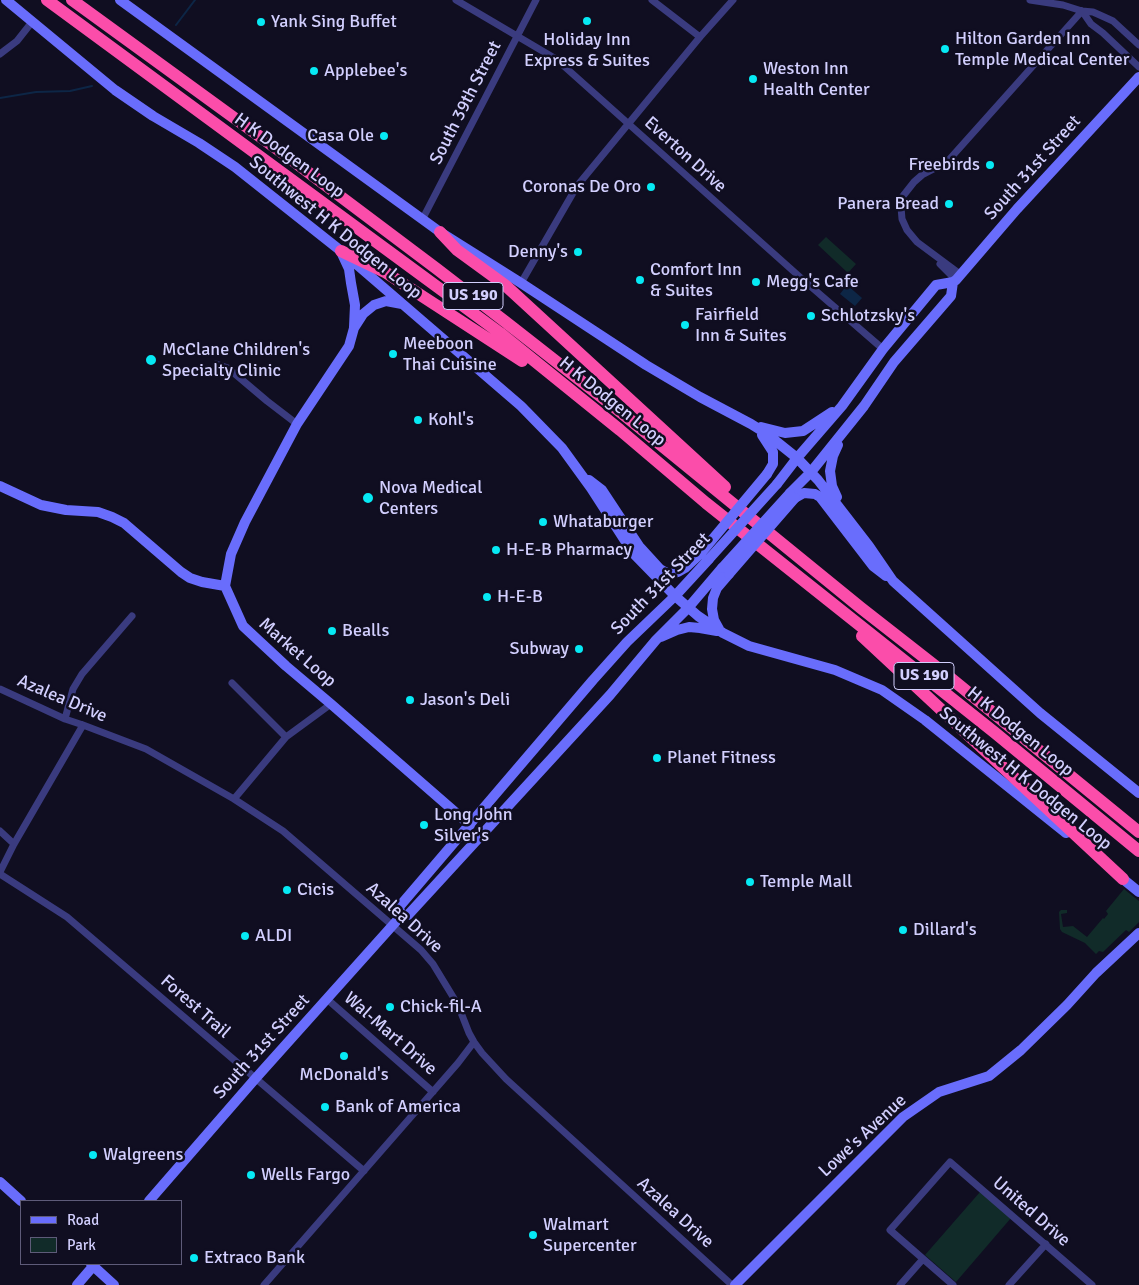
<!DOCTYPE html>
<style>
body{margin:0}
#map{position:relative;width:1139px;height:1285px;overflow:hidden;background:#100e21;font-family:Signika,sans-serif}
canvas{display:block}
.legend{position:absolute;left:20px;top:1200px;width:162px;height:65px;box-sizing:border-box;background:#100e21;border:1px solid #5e5b79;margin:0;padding:6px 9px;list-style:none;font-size:15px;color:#d2cffe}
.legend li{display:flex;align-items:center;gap:10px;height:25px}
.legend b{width:25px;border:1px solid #5e5b79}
</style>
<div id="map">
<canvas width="1139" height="1285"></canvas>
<ul class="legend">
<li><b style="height:6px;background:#696dfc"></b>Road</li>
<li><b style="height:14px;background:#112b29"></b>Park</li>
</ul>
</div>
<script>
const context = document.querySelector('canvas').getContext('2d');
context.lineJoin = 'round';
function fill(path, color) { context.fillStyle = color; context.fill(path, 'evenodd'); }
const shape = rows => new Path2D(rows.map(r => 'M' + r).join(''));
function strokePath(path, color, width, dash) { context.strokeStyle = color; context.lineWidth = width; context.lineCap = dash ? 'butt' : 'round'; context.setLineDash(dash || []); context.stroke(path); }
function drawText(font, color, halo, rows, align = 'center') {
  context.font = font + ' Signika,sans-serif'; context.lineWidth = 5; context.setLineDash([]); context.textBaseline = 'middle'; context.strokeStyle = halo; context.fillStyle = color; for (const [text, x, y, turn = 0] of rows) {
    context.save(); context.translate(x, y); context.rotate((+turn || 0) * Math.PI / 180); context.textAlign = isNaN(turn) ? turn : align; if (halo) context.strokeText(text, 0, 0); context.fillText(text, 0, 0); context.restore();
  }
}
const green = shape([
 [826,237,856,264,848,273,818,245],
 [1124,889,1139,901,1139,922,1129,932,1126,930,1104,951,1103,952,1099,951,1096,954,1085,943,1062,932,1060,929,1059,912,1061,910,1067,910,1067,913,1061,914,1063,927,1073,926,1087,937,1103,918,1104,919,1108,914,1106,911],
 [980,1192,1011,1218,956,1282,925,1255]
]);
const water = shape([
 [847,285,862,298,855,306,840,294]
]);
const stream = shape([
 [176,25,195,0],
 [0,98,36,92,70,91,92,86]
]);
const street = shape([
 [456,0,556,59,801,278,883,349],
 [652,0,700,37],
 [1030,0,1063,5,1082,11,1093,12,1102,16,1113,21,1139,45],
 [1082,11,1091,24,1103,33,1139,67],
 [0,54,17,41,32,22],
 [422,220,536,0],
 [940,264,956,280],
 [960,274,917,242,907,230,902,219,901,207,903,196,914,182,922,175,947,162,1082,11],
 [521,283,577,186,700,37,733,0],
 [216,364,228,368,267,401,297,424],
 [232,683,286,737],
 [0,689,65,719,83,725,146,749,234,799,283,831,421,950,433,964,458,1005,469,1033,474,1042,482,1053,506,1079,732,1285],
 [65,719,73,689,82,674,132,616],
 [234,799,286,737,331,704],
 [0,831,14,844],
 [0,872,14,844,83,725],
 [0,874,67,917,364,1171],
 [327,999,433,1092],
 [264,1285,458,1063,474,1042],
 [900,1285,923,1259],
 [953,1285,890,1230,950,1162,1092,1285],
 [1009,1285,1046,1244]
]);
const secondary = shape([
 [6,0,115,90,153,116,199,143,235,167,341,251,521,406,562,448,591,488,633,553,675,596,698,616,723,633,749,646,835,670,882,690,925,720,1066,833],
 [120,0,440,232,521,283,646,365,700,397,751,424,767,434,797,458,818,480,869,546,893,581,1040,713,1139,793],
 [342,254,349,269,351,283,355,305,354,327],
 [402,304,386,301,374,305,363,314,354,328,349,346,297,424,245,522,231,554,225,586,243,626,286,666,331,704,470,825],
 [761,427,785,433,803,431,832,412],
 [762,435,773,452,773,464,767,474],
 [589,480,602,490,639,546,660,569,665,572,670,574,678,572,685,568,701,553],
 [777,484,797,458,842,406,883,349,936,285,953,282,956,280,1017,209,1139,77],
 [0,486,41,505,66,510,98,512,112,517,124,523,181,572,190,578,202,582,225,586],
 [790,493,811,472,864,406,894,362,951,296,953,282],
 [837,497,832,486,830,471,833,456,838,445],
 [795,498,804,493,815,494,820,497,873,566,886,576],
 [719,629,714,620,712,609,713,598,717,588,729,574],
 [661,637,677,630,689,627,700,628,717,631],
 [1118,875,1139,892],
 [401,916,399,907,593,680,627,642,675,596,709,559],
 [0,1182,21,1201],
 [149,1201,255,1079,401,916,408,915,610,695,656,640,688,608,722,568],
 [91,1264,114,1285],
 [77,1285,95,1264],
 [735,1285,903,1117,939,1092,989,1076,1021,1050,1067,1005,1096,973,1139,933]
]);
const highway = shape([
 [47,0,500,333,620,430,706,503,994,732,1139,851],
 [72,0,288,157,437,269,507,323,618,410,861,608,948,676,1139,832],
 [440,232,457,250,505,285,725,487],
 [341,251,385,272,522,361],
 [862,636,1123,879]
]);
const secondaryBridge = shape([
 [701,553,767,474],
 [709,559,777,484],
 [722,568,790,493],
 [729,574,795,498]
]);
const markers = [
 [587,21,5,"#06e9f4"],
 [261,22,5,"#06e9f4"],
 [945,49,5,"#06e9f4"],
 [314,71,5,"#06e9f4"],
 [753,79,5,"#06e9f4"],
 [384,136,5,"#06e9f4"],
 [990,165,5,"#06e9f4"],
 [651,187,5,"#06e9f4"],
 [949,204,5,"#06e9f4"],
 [578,252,5,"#06e9f4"],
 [640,280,5,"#06e9f4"],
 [756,282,5,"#06e9f4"],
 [811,316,5,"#06e9f4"],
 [685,325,5,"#06e9f4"],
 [393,354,5,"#06e9f4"],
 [151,360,6,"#06e9f4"],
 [418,420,5,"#06e9f4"],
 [368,498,6,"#06e9f4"],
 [543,522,5,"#06e9f4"],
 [496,550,5,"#06e9f4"],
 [487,597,5,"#06e9f4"],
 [332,631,5,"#06e9f4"],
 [579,649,5,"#06e9f4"],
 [410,700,5,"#06e9f4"],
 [657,758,5,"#06e9f4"],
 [424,825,5,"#06e9f4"],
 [750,882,5,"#06e9f4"],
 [287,890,5,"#06e9f4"],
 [903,930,5,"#06e9f4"],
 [245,936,5,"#06e9f4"],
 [390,1007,5,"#06e9f4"],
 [344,1056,5,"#06e9f4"],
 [325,1107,5,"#06e9f4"],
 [93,1155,5,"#06e9f4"],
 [251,1175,5,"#06e9f4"],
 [533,1235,5,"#06e9f4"],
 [194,1258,5,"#06e9f4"]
];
const shields = [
 [473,296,60],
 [924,676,60]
];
const shieldNames = [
 ["US 190",473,296],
 ["US 190",924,676]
];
const poiNames = [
 ["Yank Sing Buffet",271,22],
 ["Hilton Garden Inn",955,39],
 ["Temple Medical Center",955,60],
 ["Holiday Inn",587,40,"center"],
 ["Express & Suites",587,61,"center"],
 ["Weston Inn",763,69],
 ["Health Center",763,90],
 ["Applebee's",324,71],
 ["Casa Ole",374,136,"right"],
 ["Freebirds",980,165,"right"],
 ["Coronas De Oro",641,187,"right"],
 ["Panera Bread",939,204,"right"],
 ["Denny's",568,252,"right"],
 ["Comfort Inn",650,270],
 ["& Suites",650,291],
 ["Megg's Cafe",766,282],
 ["Fairfield",695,315],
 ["Inn & Suites",695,336],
 ["Schlotzsky's",821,316],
 ["Meeboon",403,344],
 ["Thai Cuisine",403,365],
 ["McClane Children's",162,350],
 ["Specialty Clinic",162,371],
 ["Kohl's",428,420],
 ["Nova Medical",379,488],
 ["Centers",379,509],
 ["Whataburger",553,522],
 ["H-E-B Pharmacy",506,550],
 ["H-E-B",497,597],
 ["Bealls",342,631],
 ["Subway",569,649,"right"],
 ["Jason's Deli",420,700],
 ["Planet Fitness",667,758],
 ["Long John",434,815],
 ["Silver's",434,836],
 ["Temple Mall",760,882],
 ["Cicis",297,890],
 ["Dillard's",913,930],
 ["ALDI",255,936],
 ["Chick-fil-A",400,1007],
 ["McDonald's",344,1075,"center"],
 ["Bank of America",335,1107],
 ["Walgreens",103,1155],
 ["Wells Fargo",261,1175],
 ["Walmart",543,1225],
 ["Supercenter",543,1246],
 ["Extraco Bank",204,1258]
];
const streetNames = [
 ["South 39th Street",466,103,-63],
 ["Everton Drive",685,155,42],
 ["H K Dodgen Loop",289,156,36],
 ["South 31st Street",1033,168,-48],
 ["Southwest H K Dodgen Loop",335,228,39],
 ["H K Dodgen Loop",612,402,39],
 ["South 31st Street",661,584,-46],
 ["Market Loop",297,653,41],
 ["Azalea Drive",62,699,23],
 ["H K Dodgen Loop",1020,732,39],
 ["Southwest H K Dodgen Loop",1025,779,39],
 ["Azalea Drive",404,918,42],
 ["Forest Trail",195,1007,41],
 ["Wal-Mart Drive",390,1034,41],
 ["South 31st Street",262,1047,-48],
 ["Lowe's Avenue",863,1136,-43],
 ["United Drive",1031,1212,41],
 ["Azalea Drive",675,1213,42]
];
fill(green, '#112b29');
fill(water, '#0d2646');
strokePath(stream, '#0d2646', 2);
strokePath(street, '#3a3b7f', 7);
strokePath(secondary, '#696dfc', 10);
strokePath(highway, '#fb4daa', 12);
strokePath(secondaryBridge, '#696dfc', 10);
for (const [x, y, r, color] of markers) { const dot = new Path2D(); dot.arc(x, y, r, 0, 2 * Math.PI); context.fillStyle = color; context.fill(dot); strokePath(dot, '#100e21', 2); }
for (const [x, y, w] of shields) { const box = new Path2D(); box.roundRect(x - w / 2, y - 13.5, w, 27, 4); context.fillStyle = '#100e21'; context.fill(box); strokePath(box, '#d2cffe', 1); }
drawText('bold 16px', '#d2cffe', null, shieldNames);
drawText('18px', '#d2cffe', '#100e21', poiNames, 'left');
drawText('18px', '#d2cffe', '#100e21', streetNames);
</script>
